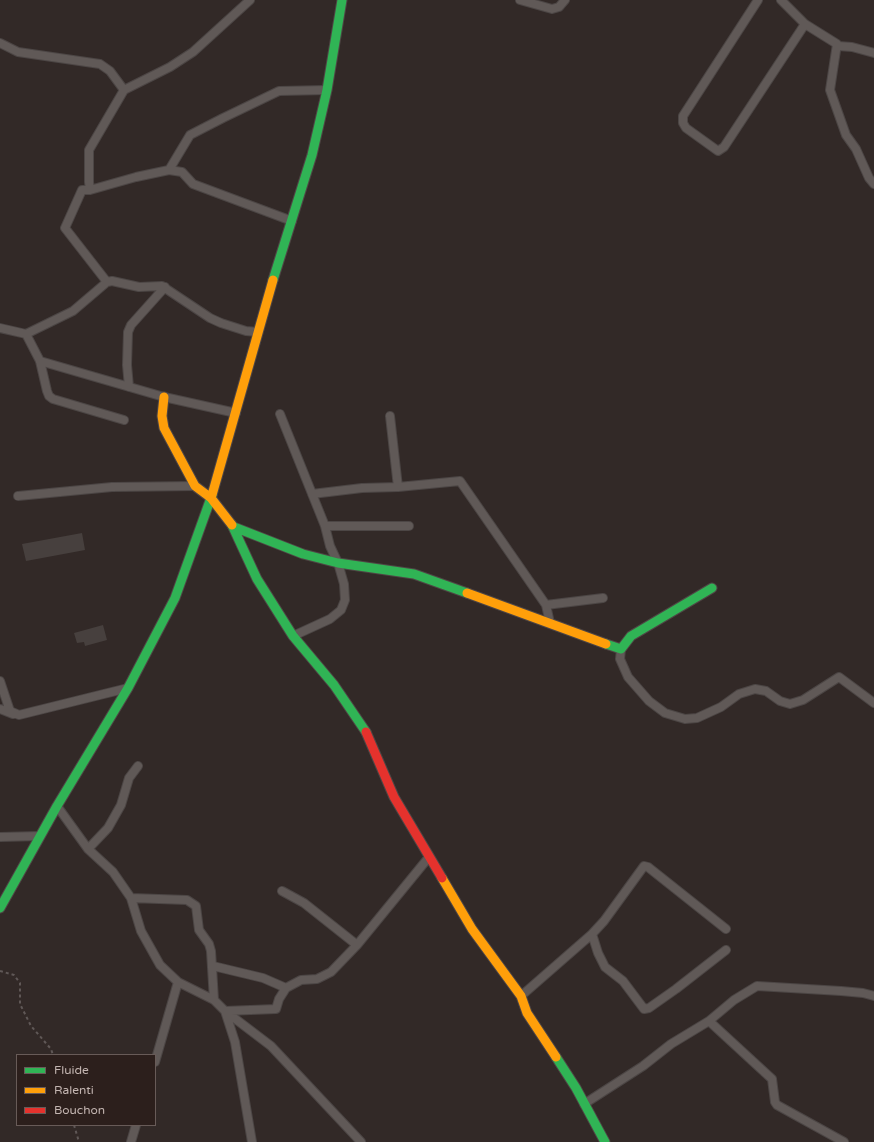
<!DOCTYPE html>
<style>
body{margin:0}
#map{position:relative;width:874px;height:1142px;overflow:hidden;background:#322927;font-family:"Varela Round",sans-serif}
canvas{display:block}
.legend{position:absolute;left:16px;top:1054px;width:140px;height:72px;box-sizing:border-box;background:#2c1f1c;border:1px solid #685b58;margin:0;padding:5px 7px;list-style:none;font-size:12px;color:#c3b5b1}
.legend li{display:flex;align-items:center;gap:8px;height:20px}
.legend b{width:20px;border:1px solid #685b58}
</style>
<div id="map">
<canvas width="874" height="1142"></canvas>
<ul class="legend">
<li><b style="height:5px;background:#30b455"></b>Fluide</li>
<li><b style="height:5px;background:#ff9f0a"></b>Ralenti</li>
<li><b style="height:5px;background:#e5322d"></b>Bouchon</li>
</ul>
</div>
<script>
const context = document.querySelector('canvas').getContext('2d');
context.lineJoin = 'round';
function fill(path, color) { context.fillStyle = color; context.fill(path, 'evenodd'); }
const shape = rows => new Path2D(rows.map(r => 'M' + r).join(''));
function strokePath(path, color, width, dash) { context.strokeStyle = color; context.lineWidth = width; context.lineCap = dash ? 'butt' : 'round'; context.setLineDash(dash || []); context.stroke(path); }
const building = shape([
 [82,533,85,550,26,561,22,544],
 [103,625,107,640,85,646,84,642,77,643,74,633]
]);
const path = shape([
 [0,971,14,975,20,983,20,1004,31,1026,51,1049,53,1055],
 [74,1125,79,1142]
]);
const street = shape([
 [520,0,552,9,559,7,565,0],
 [758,0,683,116,683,123,686,128,718,151,724,147,805,24],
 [781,0,805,24,837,44,830,90,846,135,856,149,869,178,874,184],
 [0,43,18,52,100,64,110,71,124,90],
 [838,46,852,47,874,53],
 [169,170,190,135,223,118,279,91,327,90],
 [90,190,89,182,89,150,124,90,170,67,193,52,250,0],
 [107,282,65,228,82,190,90,190,136,177,169,170,182,172,193,184,292,221],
 [0,328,26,334,73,311,107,282,112,281,139,287,162,286,210,318,221,323,246,331,258,332],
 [26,334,40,361,47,391,49,396,53,399,124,420],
 [40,361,164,397,236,413],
 [129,387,127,365,128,332,131,325,165,287],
 [280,414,325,526,330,546,338,563,344,584,345,600,341,610,330,619,293,636],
 [390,416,398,487],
 [312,494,362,488,398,487,460,481,546,605,550,623],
 [18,496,112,487,195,486],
 [325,526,409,526],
 [546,605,603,598],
 [621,649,620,659,628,677,649,701,665,713,685,719,697,718,721,707,739,694,755,689,766,691,780,701,790,704,803,700,839,677,874,703],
 [0,681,10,711,19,715,128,688],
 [0,709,13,714],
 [57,806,88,849,113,872,131,898,141,931,160,965,178,982,214,1000,225,1011,271,1046,361,1142],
 [0,837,40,836],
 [88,849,108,828,121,805,129,778,138,766],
 [282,891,304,903,357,945],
 [131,898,187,900,196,906,199,930,209,944,211,951,214,1000],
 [592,934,598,953,605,967,623,981,644,1009,649,1008,676,989,726,950],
 [213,966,263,978,286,988],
 [521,996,592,934,604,921,644,866,648,867,726,929],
 [709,1021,734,1000,757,986,841,991,863,993,874,996],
 [155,1062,178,982],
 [584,1104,643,1066,671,1044,709,1021,772,1079,775,1102,777,1105,844,1142],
 [131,1142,136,1125],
 [252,1142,235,1042,225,1011,276,1009,279,999,286,988,301,980,317,979,331,972,357,945,429,857]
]);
const fast = shape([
 [273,280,312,155,327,90,342,0],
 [232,525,257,579,293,636,334,685,366,732],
 [234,527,303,554,338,563,414,574,467,593],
 [606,644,621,649,631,636,712,588],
 [0,908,57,806,128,688,175,598,212,495],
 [556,1057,576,1088,605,1142]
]);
const slow = shape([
 [164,397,162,416,164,428,195,486,211,498,232,525],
 [212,495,273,280],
 [467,593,606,644],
 [442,878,472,929,521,996,527,1013,556,1057]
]);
const jam = shape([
 [366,732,394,797,442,878]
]);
fill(building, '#47403e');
strokePath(street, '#4c4645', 10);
strokePath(fast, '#4f4645', 11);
strokePath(slow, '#4f4645', 11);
strokePath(jam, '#4f4645', 11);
strokePath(path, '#605857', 2, [3, 3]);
strokePath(street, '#605957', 8);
strokePath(fast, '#30b455', 9);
strokePath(slow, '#ff9f0a', 9);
strokePath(jam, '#e5322d', 9);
</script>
